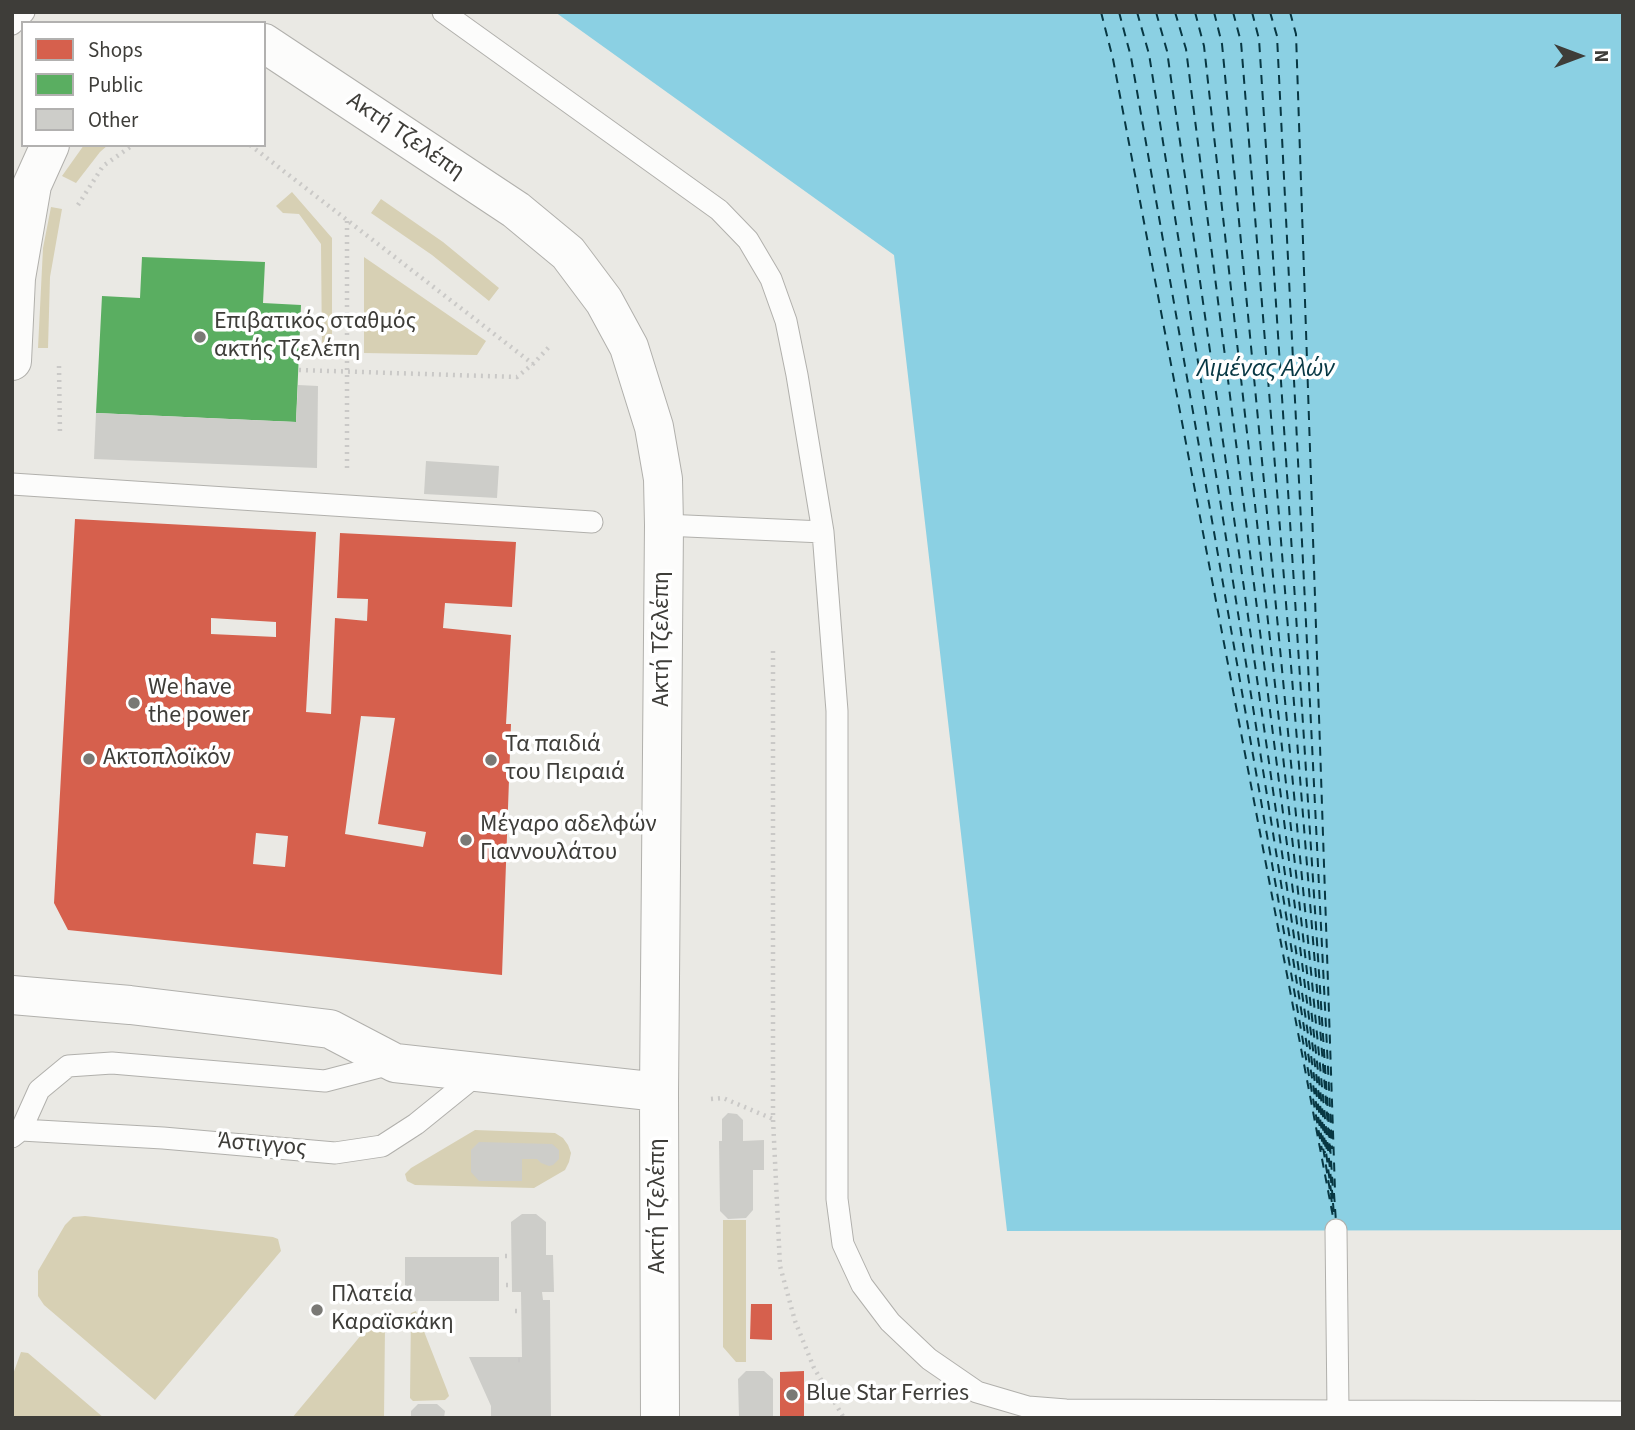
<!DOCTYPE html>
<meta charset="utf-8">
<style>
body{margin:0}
#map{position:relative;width:1635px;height:1430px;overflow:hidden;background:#eae9e4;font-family:"Source Sans 3",sans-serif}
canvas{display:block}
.frame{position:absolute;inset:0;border:14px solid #3e3d39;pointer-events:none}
.legend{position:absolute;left:21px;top:21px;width:245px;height:126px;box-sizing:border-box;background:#fff;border:2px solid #b2b1b0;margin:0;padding:9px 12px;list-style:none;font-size:21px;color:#3e3d39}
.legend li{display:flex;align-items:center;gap:14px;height:35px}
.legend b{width:35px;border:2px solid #b2b1b0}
.north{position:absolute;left:1544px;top:21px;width:70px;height:70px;-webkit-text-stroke:5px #fff;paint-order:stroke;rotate:90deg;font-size:19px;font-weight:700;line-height:28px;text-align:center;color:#3e3d39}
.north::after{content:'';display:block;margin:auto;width:24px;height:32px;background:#3e3d39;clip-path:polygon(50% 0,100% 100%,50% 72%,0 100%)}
</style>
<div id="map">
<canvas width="1635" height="1430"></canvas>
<div class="frame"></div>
<ul class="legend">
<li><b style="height:19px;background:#d6604d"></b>Shops</li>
<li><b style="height:19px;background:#5aae61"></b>Public</li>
<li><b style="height:19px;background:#cdcdc9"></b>Other</li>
</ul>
<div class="north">N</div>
</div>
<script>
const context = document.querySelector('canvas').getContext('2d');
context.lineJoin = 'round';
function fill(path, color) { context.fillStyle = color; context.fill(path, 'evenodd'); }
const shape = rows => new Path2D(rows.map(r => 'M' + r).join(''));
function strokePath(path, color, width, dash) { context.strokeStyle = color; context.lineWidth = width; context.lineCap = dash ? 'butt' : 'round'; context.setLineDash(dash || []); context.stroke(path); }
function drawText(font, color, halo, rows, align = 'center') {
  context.font = font + ' "Source Sans 3",sans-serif'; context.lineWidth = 7; context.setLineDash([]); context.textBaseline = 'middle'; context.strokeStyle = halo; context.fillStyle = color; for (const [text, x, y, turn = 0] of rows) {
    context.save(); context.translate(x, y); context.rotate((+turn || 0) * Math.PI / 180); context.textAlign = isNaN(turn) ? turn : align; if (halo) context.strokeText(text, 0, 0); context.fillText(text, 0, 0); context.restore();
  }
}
const green = shape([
 [84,145,108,145,100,152,76,183,62,176],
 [292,192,332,238,332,353,322,353,321,244,299,214,283,213,276,206],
 [381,199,443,242,499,288,489,301,432,255,371,213],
 [51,207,62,209,50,277,48,348,38,348,43,248],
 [364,257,486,341,477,355,364,353],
 [475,1130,555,1133,563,1138,568,1145,571,1153,569,1162,565,1170,534,1188,415,1185,407,1181,405,1174,411,1168],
 [85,1216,273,1237,278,1239,281,1251,155,1400,44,1305,38,1296,38,1271,65,1225,73,1217],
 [723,1220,746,1220,746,1362,736,1362,723,1347],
 [416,1311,447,1390,449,1396,445,1400,413,1401,410,1398,411,1313],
 [377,1316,381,1316,384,1320,385,1327,384,1418,292,1418],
 [21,1352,28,1353,104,1418,12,1418,12,1377]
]);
const water = shape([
 [555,12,1623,12,1623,1230,1007,1231,894,255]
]);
const shops = shape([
 [75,519,316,532,306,712,331,714,335,618,367,621,368,599,337,598,340,533,516,542,512,607,445,603,443,628,511,635,506,724,511,724,502,975,68,930,54,903],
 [211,618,276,622,276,637,211,634],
 [361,716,395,718,378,824,426,832,423,847,345,834],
 [256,833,288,836,285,867,253,864],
 [751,1304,772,1304,772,1340,750,1339],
 [804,1371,804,1418,780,1418,780,1372]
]);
const public = shape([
 [142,257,265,262,263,303,301,305,296,422,96,413,102,296,140,298]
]);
const ferry = shape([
 [1101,12,1113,59,1334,1222],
 [1119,12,1131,57,1322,1150],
 [1137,12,1149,54,1330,1191],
 [1156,12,1167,51,1325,1153],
 [1175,12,1186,49,1331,1191],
 [1195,12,1204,46,1327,1152],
 [1214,12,1222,44,1333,1201],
 [1233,12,1241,42,1330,1152],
 [1252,12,1259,39,1333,1191],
 [1270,12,1277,36,1332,1149],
 [1290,12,1296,34,1335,1191],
 [1331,1193,1332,1205],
 [1334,1193,1336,1222],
 [1333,1203,1334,1215]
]);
const building = shape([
 [298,385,318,386,317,468,94,459,96,413,296,422],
 [426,461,499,466,497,498,424,494],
 [728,1113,737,1114,743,1120,743,1141,764,1140,764,1170,753,1170,753,1210,746,1218,728,1219,720,1211,719,1141,722,1141,722,1119],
 [479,1142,552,1144,559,1150,559,1159,553,1165,549,1166,541,1163,537,1159,522,1159,522,1181,479,1181,471,1172,471,1150],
 [522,1214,536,1214,546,1222,546,1255,553,1255,554,1292,542,1292,543,1300,550,1300,551,1418,491,1418,491,1406,469,1357,522,1357,521,1292,512,1292,511,1222],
 [405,1257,499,1257,499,1301,405,1301],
 [746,1371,764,1371,773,1379,773,1418,739,1418,738,1379],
 [418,1404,437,1404,445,1411,444,1418,411,1418,411,1411]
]);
const path = shape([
 [250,145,533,364],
 [78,205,103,166,133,145],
 [347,221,347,471],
 [59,366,60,436],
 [299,370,517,377,533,364,549,347],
 [773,651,773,1119,780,1266,795,1321,814,1368,844,1418],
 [711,1099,723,1098,773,1119],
 [505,1256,512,1256],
 [506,1285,512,1285],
 [515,1311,521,1311],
 [518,1360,522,1360]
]);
const service = shape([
 [443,12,719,210,748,240,771,279,786,321,797,375,823,532,837,711,837,1199,843,1244,862,1285,890,1322,929,1359,977,1392,1028,1407,1066,1410,1623,1412],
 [12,24,24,12],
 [12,484,592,522],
 [664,525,823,532],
 [21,1130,163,1138,335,1153,382,1146,416,1124,479,1073],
 [12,1137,21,1130,39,1090,68,1066,112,1063,325,1081,394,1063],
 [1336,1230,1338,1411]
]);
const minor = shape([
 [264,43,516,210,568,253,604,301,629,347,654,427,663,479,664,525,659,1092,660,1418],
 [12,361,16,278,32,185,50,145],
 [12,995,130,1005,330,1029,395,1063,659,1092]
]);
const markers = [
 [200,337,7,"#7a7975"],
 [134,703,7,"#7a7975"],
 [89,759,7,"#7a7975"],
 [491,760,7,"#7a7975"],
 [466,840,7,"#7a7975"],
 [317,1310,7,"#7a7975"],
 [792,1395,7,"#7a7975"]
];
const streetNames = [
 ["Ακτή Τζελέπη",405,137,34],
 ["Ακτή Τζελέπη",663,639,-90],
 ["Άστιγγος",262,1146,5],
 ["Ακτή Τζελέπη",659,1206,-90]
];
const poiNames = [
 ["Επιβατικός σταθμός",214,323],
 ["ακτής Τζελέπη",214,351],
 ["We have",148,689],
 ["the power",148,717],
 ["Τα παιδιά",505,746],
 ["του Πειραιά",505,774],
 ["Ακτοπλοϊκόν",103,759],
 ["Μέγαρο αδελφών",480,826],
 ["Γιαννουλάτου",480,854],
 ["Πλατεία",331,1296],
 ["Καραϊσκάκη",331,1324],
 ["Blue Star Ferries",806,1395]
];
const waterNames = [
 ["Λιμένας Αλών",1266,370]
];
fill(green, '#d7d0b4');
fill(water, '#8bd0e3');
fill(shops, '#d6604d');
fill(public, '#5aae61');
strokePath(ferry, '#073743', 2, [9, 7]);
fill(building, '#cdcdc9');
strokePath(service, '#b1b0ac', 23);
strokePath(minor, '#b1b0ac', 40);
strokePath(path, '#cac9c7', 4.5, [2, 5]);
strokePath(service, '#fcfcfb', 21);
strokePath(minor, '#fcfcfb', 38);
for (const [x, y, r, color] of markers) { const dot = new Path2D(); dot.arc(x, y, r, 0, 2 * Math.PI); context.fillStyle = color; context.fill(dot); strokePath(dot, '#fff', 2.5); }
drawText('24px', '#3e3d39', '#fff', streetNames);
drawText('24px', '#3e3d39', '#fff', poiNames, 'left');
drawText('italic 26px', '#073743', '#fff', waterNames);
</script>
